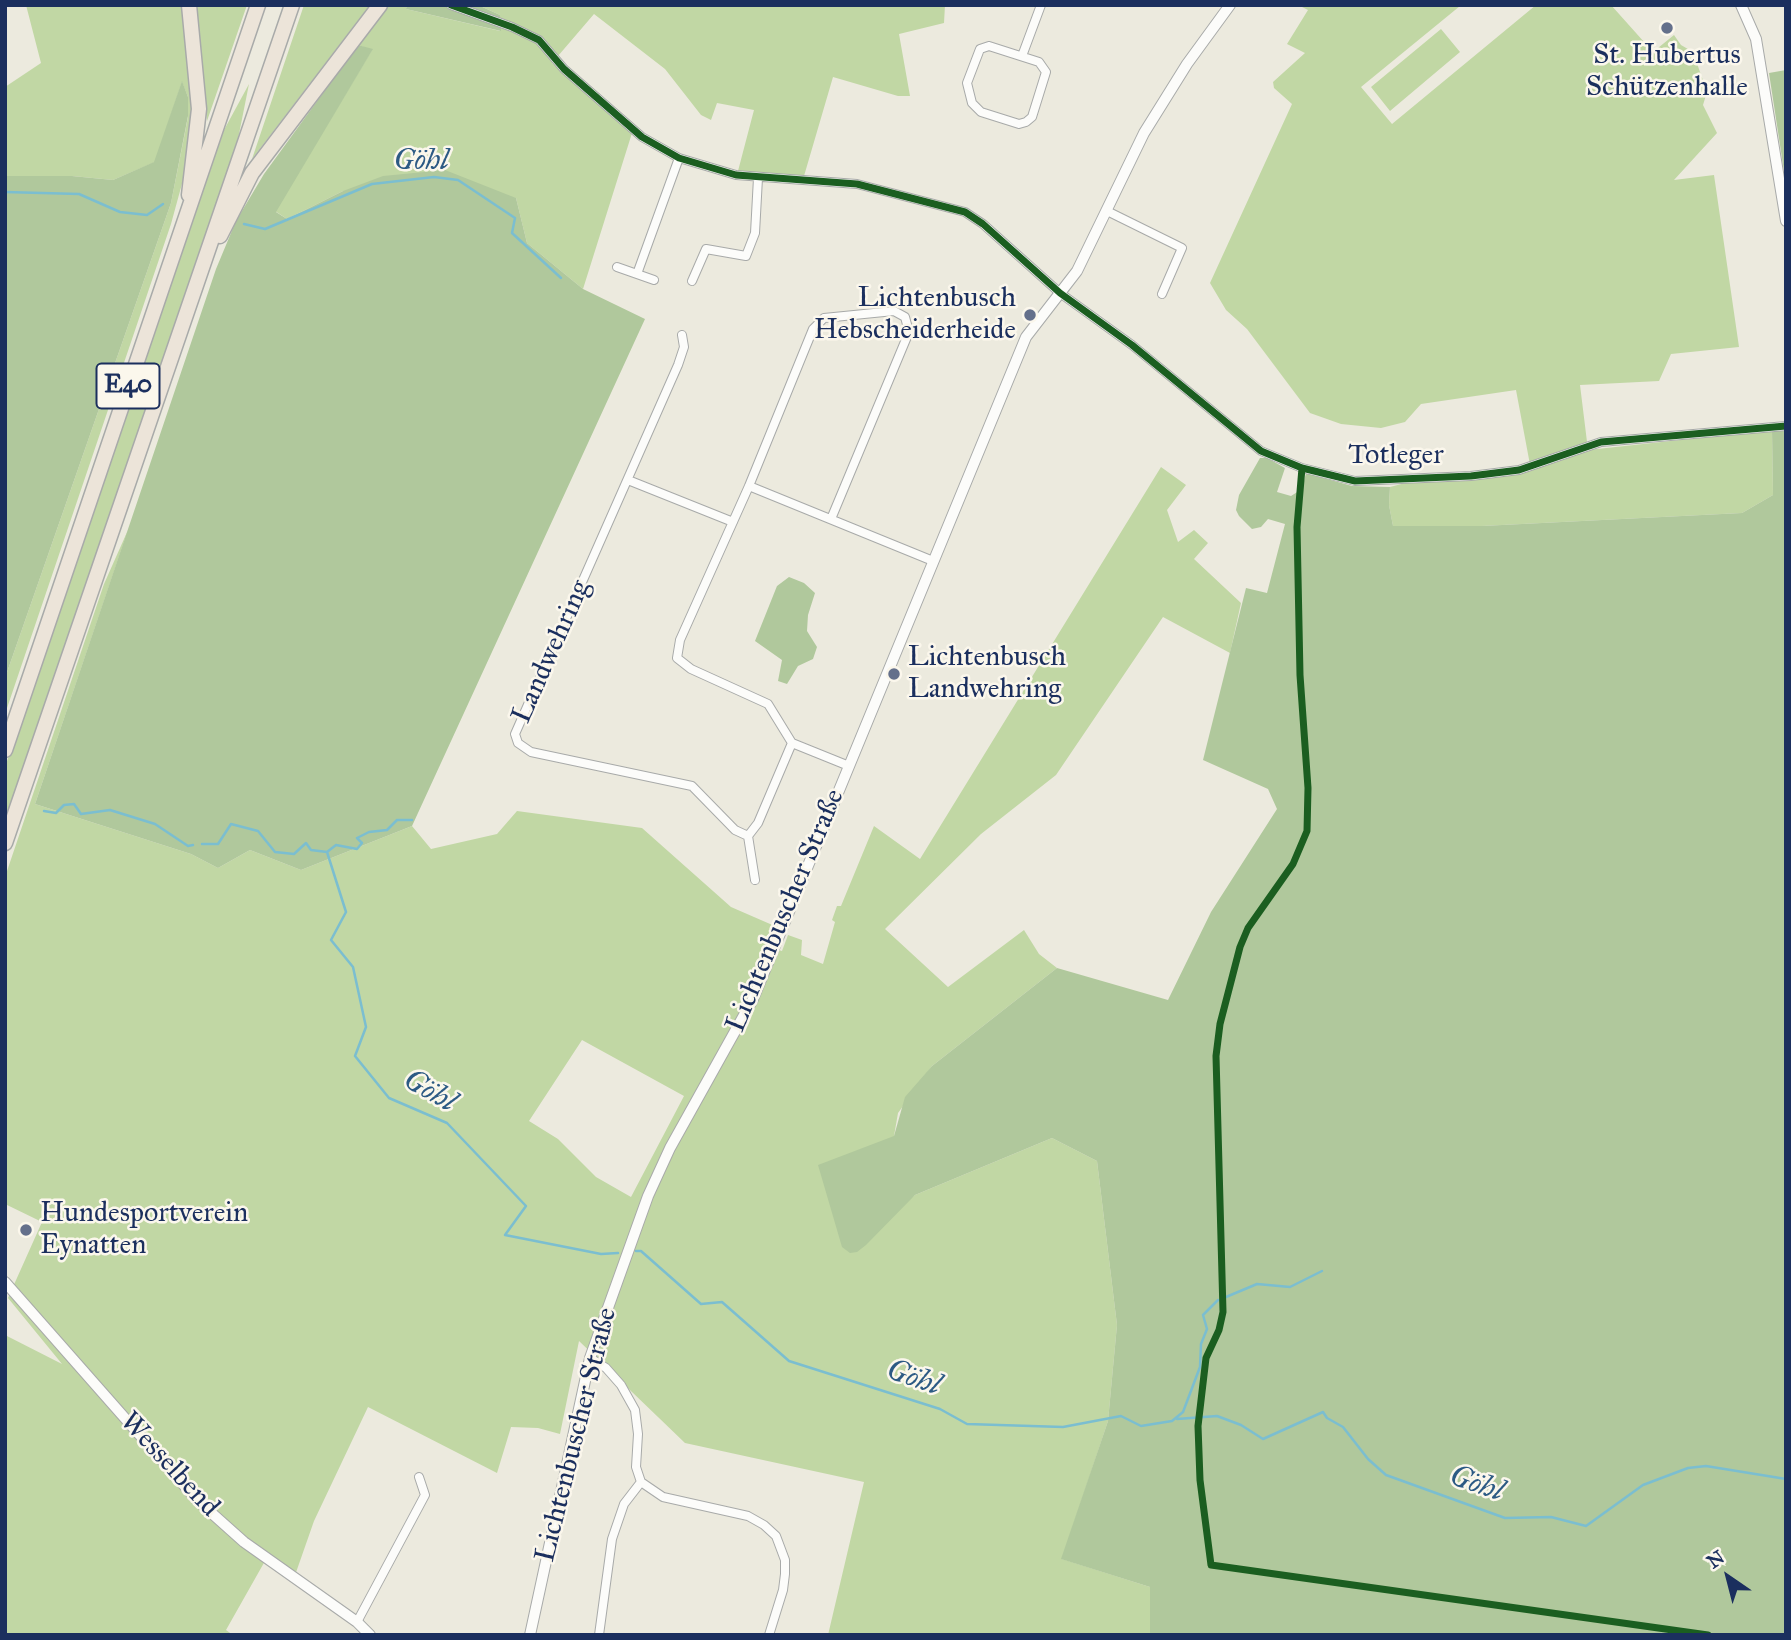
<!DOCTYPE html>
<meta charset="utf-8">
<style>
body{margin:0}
#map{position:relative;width:1791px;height:1640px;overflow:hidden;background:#eceade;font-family:"IM FELL Great Primer",serif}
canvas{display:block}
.frame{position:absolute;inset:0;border:7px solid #1b2f5e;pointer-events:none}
.north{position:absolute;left:1693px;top:1542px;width:70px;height:70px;-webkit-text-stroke:5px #fbf7ec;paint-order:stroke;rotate:325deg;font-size:19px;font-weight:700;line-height:28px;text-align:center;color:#1b2f5e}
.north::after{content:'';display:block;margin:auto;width:24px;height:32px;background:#1b2f5e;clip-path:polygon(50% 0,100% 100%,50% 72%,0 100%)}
</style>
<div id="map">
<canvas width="1791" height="1640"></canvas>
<div class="frame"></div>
<div class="north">N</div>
</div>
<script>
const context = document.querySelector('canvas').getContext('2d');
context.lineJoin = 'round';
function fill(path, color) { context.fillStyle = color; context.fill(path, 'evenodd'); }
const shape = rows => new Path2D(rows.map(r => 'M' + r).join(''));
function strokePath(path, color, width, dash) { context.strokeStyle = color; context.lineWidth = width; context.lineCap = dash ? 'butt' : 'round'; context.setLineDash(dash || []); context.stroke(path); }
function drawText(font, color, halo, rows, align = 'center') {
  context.font = font + ' "IM FELL Great Primer",serif'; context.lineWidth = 5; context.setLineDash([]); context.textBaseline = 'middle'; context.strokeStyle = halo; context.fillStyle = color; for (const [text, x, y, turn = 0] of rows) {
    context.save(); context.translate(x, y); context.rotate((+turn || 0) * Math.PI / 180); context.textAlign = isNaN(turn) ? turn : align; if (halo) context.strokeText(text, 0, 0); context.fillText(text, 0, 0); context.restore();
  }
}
const green = shape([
 [26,5,183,5,193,107,189,158,171,224,5,714,5,678,171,203,188,117,188,97,182,82,155,162,113,180,72,176,5,176,5,87,41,63],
 [193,5,247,5,207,121,203,82],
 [304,5,370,5,252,159],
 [387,5,407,5,406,9,500,31,500,15,478,5,945,5,944,23,899,34,910,96,898,96,833,77,804,176,738,171,754,110,717,103,711,120,701,115,665,69,594,14,552,63,632,133,583,289,527,243,516,198,343,191,287,219,275,211,372,50,358,45],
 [1298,5,1460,6,1361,87,1392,124,1536,5,1611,5,1653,52,1674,35,1681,45,1693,52,1707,92,1703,105,1717,133,1674,180,1714,175,1739,347,1671,354,1659,381,1580,385,1588,450,1772,430,1773,495,1742,513,1482,526,1393,526,1389,505,1390,487,1409,482,1531,470,1516,390,1421,404,1405,422,1381,428,1341,424,1310,413,1247,329,1226,310,1210,283,1292,104,1274,88,1273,82,1305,53,1287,44,1308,10],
 [1441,29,1460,52,1390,111,1371,87],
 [249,84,236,149,5,827,5,767,224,130],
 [1161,467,1186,485,1167,510,1178,542,1194,530,1208,543,1194,559,1241,603,1230,653,1163,617,1056,775,981,834,885,929,948,987,1024,930,1039,954,1057,968,932,1066,898,1113,894,1136,903,1204,915,1195,1052,1138,1097,1161,1117,1325,1108,1421,1062,1559,1150,1587,1150,1635,828,1635,864,1482,685,1443,579,1341,560,1434,538,1428,511,1427,497,1473,368,1407,314,1521,293,1581,265,1561,226,1630,233,1635,5,1635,5,1335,62,1364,8,1298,42,1222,5,1204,5,877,104,584,128,530,35,804,191,854,218,868,250,850,301,870,412,826,431,849,497,834,517,811,642,828,731,907,777,927,769,947,782,951,788,935,802,940,801,955,823,964,835,922,832,920,837,906,841,906,874,826,920,859],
 [582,1040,684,1096,631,1197,596,1177,558,1139,529,1121]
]);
const forest = shape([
 [407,5,478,5,500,15,501,31,406,9],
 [358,45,373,49,276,212,287,219,343,191,383,176,445,170,516,198,527,243,583,289,645,319,412,826,301,870,250,850,218,868,191,854,35,804,216,269,236,221,264,174],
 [1786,70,1786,184,1769,73],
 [182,81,188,97,188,116,171,203,5,678,5,176,72,176,113,180,154,162],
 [1772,430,1786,431,1786,1635,1150,1635,1150,1587,1061,1559,1108,1421,1117,1325,1097,1161,1052,1138,915,1195,866,1245,857,1252,850,1253,842,1247,818,1165,894,1136,905,1097,932,1066,1057,968,1168,1000,1211,912,1277,809,1268,789,1203,760,1246,588,1267,593,1285,524,1268,519,1261,527,1252,529,1239,516,1236,510,1239,495,1260,458,1267,458,1285,468,1277,492,1291,496,1302,489,1306,473,1352,486,1390,487,1389,505,1393,526,1482,526,1742,513,1773,495],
 [789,577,804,583,815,593,808,615,807,631,817,647,813,659,798,666,787,684,778,681,782,660,755,641,777,586]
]);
const stream = shape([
 [5,192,79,194,120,212,147,215,163,204],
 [244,224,265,229,372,184,434,177,458,180,515,218,512,233,561,278],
 [44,811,56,813,64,805,74,804,81,814,110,810,155,824,188,846,193,845],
 [202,844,218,844,231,824,258,831,275,852,294,854,306,843,311,850,327,852,346,912,331,940,353,967,366,1027,355,1056,389,1098,447,1123,526,1206,505,1235,601,1254,618,1253],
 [327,852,336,845,357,849,362,843,357,838,369,832,387,830,397,820,412,820],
 [636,1251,641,1251,701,1304,722,1302,789,1361,940,1409,967,1424,1063,1427,1121,1416,1141,1426,1172,1421,1183,1412,1200,1367,1201,1344,1207,1329,1203,1315,1218,1300],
 [1226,1297,1257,1284,1290,1287,1322,1271],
 [1177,1419,1217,1416,1241,1425,1263,1439,1323,1412,1327,1418,1343,1427,1368,1459,1386,1475,1505,1518,1551,1517,1586,1526,1643,1485,1688,1468,1706,1466,1786,1479]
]);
const minor = shape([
 [451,5,512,27,539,40,564,69,642,137,679,158,736,175,857,184,965,212,983,224,1060,293,1132,345,1261,451,1302,468,1355,481,1471,476,1519,470,1601,442,1786,426],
 [989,46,1039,62,1046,72,1032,117,1026,122,1019,124,981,112,972,103,967,83,980,49,989,46],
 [1022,56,1041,5],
 [1107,211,1182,248,1162,294],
 [617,267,654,280],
 [637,274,679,158],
 [692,281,706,249,746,256,755,233,758,178],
 [682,335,684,347,678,365,515,734,518,743,531,752,692,786,735,830,748,836],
 [628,480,733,522],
 [749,486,933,561],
 [831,519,909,332,905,317,894,311,824,318,813,329,749,486,680,640,677,658,691,669,768,704,792,743,849,766],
 [755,880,748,836,758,823,792,743],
 [590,1358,606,1368,621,1385,635,1410,638,1434,636,1467,641,1482,624,1504,612,1539,599,1635],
 [641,1482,663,1497,748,1516,764,1525,776,1536,785,1560,785,1574,783,1590,769,1635],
 [357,1622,425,1495,419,1477]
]);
const tertiary = shape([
 [1741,5,1756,39,1786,221],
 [5,1282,197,1500,244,1542,357,1622,370,1635],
 [530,1635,590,1358,648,1196,670,1148,753,999,1026,337,1077,271,1144,133,1187,64,1230,5]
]);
const motorway = shape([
 [189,195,199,109,189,5],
 [220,236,252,173,380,5],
 [5,750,258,5],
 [5,843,292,5]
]);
const cycleway = shape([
 [451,5,512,27,539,40,564,69,642,137,679,158,736,175,857,184,965,212,983,224,1060,293,1132,345,1261,451,1302,468,1355,481,1471,476,1519,470,1601,442,1786,426],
 [1302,468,1297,527,1300,675,1308,788,1307,831,1293,864,1248,928,1240,947,1220,1024,1216,1056,1223,1312,1219,1330,1206,1358,1198,1426,1200,1480,1211,1565,1708,1635]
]);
const markers = [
 [1667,28,7,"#64708b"],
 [1030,315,7,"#64708b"],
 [894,674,7,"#64708b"],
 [26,1230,7,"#64708b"]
];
const shields = [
 [128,386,63]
];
const shieldNames = [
 ["E40",128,386]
];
const poiNames = [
 ["St. Hubertus",1667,56,"center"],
 ["Schützenhalle",1667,88,"center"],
 ["Lichtenbusch",1016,299,"right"],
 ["Hebscheiderheide",1016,331,"right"],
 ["Lichtenbusch",908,658],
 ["Landwehring",908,690],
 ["Hundesportverein",40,1214],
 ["Eynatten",40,1246]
];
const streetNames = [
 ["Totleger",1396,456],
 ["Landwehring",552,652,-66],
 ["Lichtenbuscher Straße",786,911,-67],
 ["Lichtenbuscher Straße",577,1435,-76],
 ["Wesselbend",169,1465,47]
];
const waterNames = [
 ["Göhl",421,162],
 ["Göhl",429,1092,30],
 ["Göhl",913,1379,19],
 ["Göhl",1476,1485,19]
];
fill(green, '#c1d7a4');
fill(forest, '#b0c89c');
strokePath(stream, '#7bbed0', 2.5);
strokePath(minor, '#a8aaa9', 10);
strokePath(tertiary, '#a8aaa9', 12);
strokePath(motorway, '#a8aaa9', 17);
strokePath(minor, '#fcfcfa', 8);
strokePath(tertiary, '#fcfcfa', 10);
strokePath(motorway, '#ece4d9', 14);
strokePath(cycleway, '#1b5e20', 7);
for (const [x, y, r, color] of markers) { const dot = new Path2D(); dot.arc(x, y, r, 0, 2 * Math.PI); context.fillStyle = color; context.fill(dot); strokePath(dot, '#fbf7ec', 2.5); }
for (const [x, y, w] of shields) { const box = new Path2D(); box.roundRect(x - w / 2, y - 22.5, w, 45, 5); context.fillStyle = '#fbf7ec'; context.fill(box); strokePath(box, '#1b2f5e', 2); }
drawText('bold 26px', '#1b2f5e', null, shieldNames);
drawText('28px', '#1b2f5e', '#fbf7ec', poiNames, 'left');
drawText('28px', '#1b2f5e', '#fbf7ec', streetNames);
drawText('italic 30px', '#2c5a84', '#fbf7ec', waterNames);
</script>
